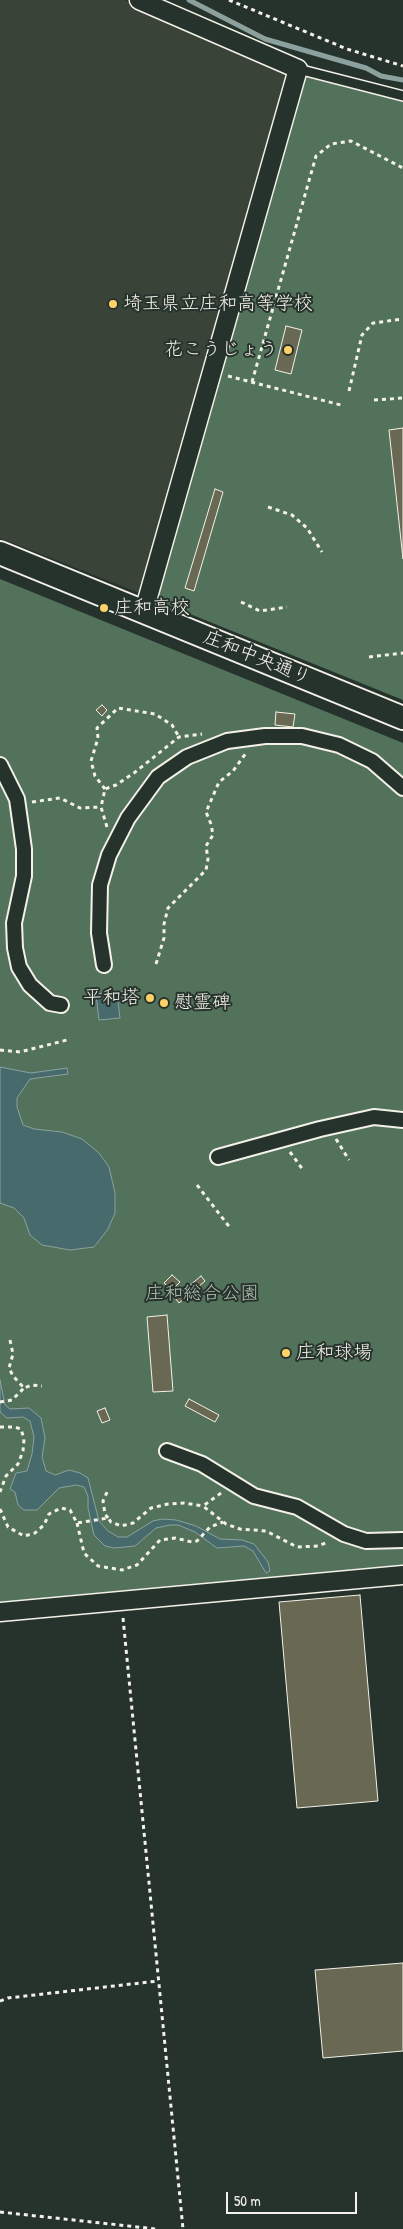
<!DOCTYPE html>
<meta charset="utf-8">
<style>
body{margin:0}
#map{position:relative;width:403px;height:2229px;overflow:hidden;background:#26332d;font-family:"Patrick Hand",sans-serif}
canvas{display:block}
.scale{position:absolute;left:226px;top:2192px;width:131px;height:22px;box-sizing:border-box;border:2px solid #f4f1e8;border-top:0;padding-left:6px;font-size:15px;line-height:18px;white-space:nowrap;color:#f4f1e8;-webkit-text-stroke:4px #26332d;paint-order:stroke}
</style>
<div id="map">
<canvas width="403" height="2229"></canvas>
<div class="scale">50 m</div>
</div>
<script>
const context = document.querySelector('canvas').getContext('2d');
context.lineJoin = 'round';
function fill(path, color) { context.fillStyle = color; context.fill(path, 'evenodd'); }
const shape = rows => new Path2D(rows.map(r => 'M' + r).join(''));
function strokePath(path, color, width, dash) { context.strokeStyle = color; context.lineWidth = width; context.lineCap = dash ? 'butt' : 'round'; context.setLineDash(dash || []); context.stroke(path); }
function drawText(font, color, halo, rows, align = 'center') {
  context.font = font + ' "Patrick Hand","Klee One",sans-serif'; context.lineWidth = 4; context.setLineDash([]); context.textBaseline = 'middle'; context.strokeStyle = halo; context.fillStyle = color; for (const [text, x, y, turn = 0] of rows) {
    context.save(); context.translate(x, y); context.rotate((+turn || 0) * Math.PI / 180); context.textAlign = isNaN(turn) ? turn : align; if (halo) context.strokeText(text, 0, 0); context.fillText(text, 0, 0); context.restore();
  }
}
const built = shape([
 [0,0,124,0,293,71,142,594,0,538]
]);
const green = shape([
 [302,73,403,101,403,700,153,599],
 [0,579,403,743,403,1567,266,1578,0,1603]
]);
const water = shape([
 [128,991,129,1000,118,1002,120,1018,99,1020,96,994,128,991],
 [0,1067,31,1073,67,1068,68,1074,30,1079,17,1098,17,1107,23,1125,34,1129,62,1132,82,1139,99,1153,109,1167,115,1193,115,1213,108,1229,94,1247,70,1250,42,1245,30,1235,24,1218,14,1208,0,1203,0,1067],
 [0,1380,5,1405,10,1409,29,1408,41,1418,45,1438,42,1457,46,1471,55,1475,69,1470,80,1473,88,1478,99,1521,108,1531,118,1537,127,1537,153,1521,162,1519,176,1520,196,1526,220,1539,242,1540,254,1544,268,1562,270,1571,266,1573,253,1551,244,1546,217,1548,195,1532,178,1525,170,1525,156,1528,135,1546,114,1548,105,1546,94,1535,88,1508,88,1496,84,1487,76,1485,59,1488,37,1510,24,1510,18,1505,15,1492,10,1489,16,1473,27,1471,32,1454,34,1437,30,1421,23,1417,7,1418,0,1412,0,1380]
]);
const stream = shape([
 [189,0,265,39,366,68,381,76,403,80]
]);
const building = shape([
 [286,326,302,330,291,374,275,370,286,326],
 [403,428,403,559,389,430,403,428],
 [215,489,223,492,194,591,185,588,215,489],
 [102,705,107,710,102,716,96,710,102,705],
 [276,712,295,714,293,727,275,725,276,712],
 [172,1275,180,1282,172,1290,164,1283,172,1275],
 [201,1276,205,1281,179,1303,175,1298,201,1276],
 [167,1315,173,1391,153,1392,147,1317,167,1315],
 [189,1399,219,1415,215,1422,185,1406,189,1399],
 [105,1408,110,1420,102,1423,97,1411,105,1408],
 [360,1595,378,1801,297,1808,279,1602,360,1595],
 [403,1963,403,2051,323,2058,315,1970,403,1963]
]);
const path = shape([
 [229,0,347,49,403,66],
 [228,376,341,405],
 [252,382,316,156,331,144,351,141,403,168],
 [349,391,362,335,373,323,403,319],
 [374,400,403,398],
 [268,507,292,515,307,528,322,552],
 [241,602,260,611,287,607],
 [369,657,403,653],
 [105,789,95,776,91,761,98,738,97,728,118,708,155,714,172,725,179,737],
 [32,802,60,798,80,808,101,807],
 [107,827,101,807,105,789,116,785,134,773,179,737,202,734],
 [156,964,164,938,164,924,168,908,206,870,208,859,206,846,213,835,211,824,206,812,219,782,233,771,246,753],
 [0,1050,20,1052,67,1040],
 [336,1139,349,1160],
 [290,1152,303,1170],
 [197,1185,231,1229],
 [10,1340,13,1354,9,1368,13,1376,24,1388,32,1385,42,1386],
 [0,1402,12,1400,24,1388],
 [0,1427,14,1427,21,1429,24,1439,23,1451,18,1464,6,1476,0,1492],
 [221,1493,203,1506,226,1524,240,1529,266,1531,297,1547,318,1546,328,1542],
 [0,1509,8,1527,24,1536,35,1533,44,1525,49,1514,61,1508,70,1510,77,1523,108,1518,111,1522,121,1526,133,1523,151,1508,168,1504,184,1503,203,1506],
 [108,1518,105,1514,103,1501,108,1490],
 [77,1523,84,1553,98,1566,122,1570,137,1565,160,1540,175,1538,192,1542,197,1541,210,1527,223,1522],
 [123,1618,183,2229],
 [0,2001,8,1998,158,1981],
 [0,2212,156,2229]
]);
const service = shape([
 [298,69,403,96]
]);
const pedestrian = shape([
 [0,765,17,799,24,849,24,876,14,923,15,948,19,967,30,985,50,1003,61,1005],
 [104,965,99,933,100,885,109,855,128,818,158,777,187,757,227,741,265,736,302,736,339,745,372,761,403,788],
 [218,1157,320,1129,374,1117,403,1120],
 [167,1451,202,1464,254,1496,297,1507,344,1534,366,1541,403,1540]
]);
const minor = shape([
 [139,0,298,69,144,611],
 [0,1612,403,1575]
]);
const tertiary = shape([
 [0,553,403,718]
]);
const markers = [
 [113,304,5,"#ffd166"],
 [288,350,5,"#ffd166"],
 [104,608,5,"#ffd166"],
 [150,998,5,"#ffd166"],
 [164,1003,5,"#ffd166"],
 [286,1353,5,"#ffd166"]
];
const poiNames = [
 ["埼玉県立庄和高等学校",123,304],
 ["花こうじょう",278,350,"right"],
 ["庄和高校",114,608],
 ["平和塔",140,998,"right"],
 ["慰霊碑",174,1003],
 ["庄和球場",296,1353]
];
const streetNames = [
 ["庄和中央通り",257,658,22]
];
const parkNames = [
 ["庄和総合公園",202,1294]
];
fill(built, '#3a4338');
fill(green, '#53725b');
fill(water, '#476b6d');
strokePath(water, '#8ca19e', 1);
strokePath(stream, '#8ca19e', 5);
fill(building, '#686853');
strokePath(building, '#f4f1e8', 1);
strokePath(service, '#f4f1e8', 12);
strokePath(pedestrian, '#f4f1e8', 18);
strokePath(minor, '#f4f1e8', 21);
strokePath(tertiary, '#f4f1e8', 26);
strokePath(path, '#f4f1e8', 3, [4, 4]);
strokePath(service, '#26332d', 9);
strokePath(pedestrian, '#26332d', 14);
strokePath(minor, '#26332d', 18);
strokePath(tertiary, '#26332d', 22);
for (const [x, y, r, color] of markers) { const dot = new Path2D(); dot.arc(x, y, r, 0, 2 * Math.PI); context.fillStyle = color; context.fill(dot); strokePath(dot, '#26332d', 2); }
drawText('19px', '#f4f1e8', '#26332d', poiNames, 'left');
drawText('19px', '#f4f1e8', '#26332d', streetNames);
drawText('19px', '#b4beb0', '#26332d', parkNames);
</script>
